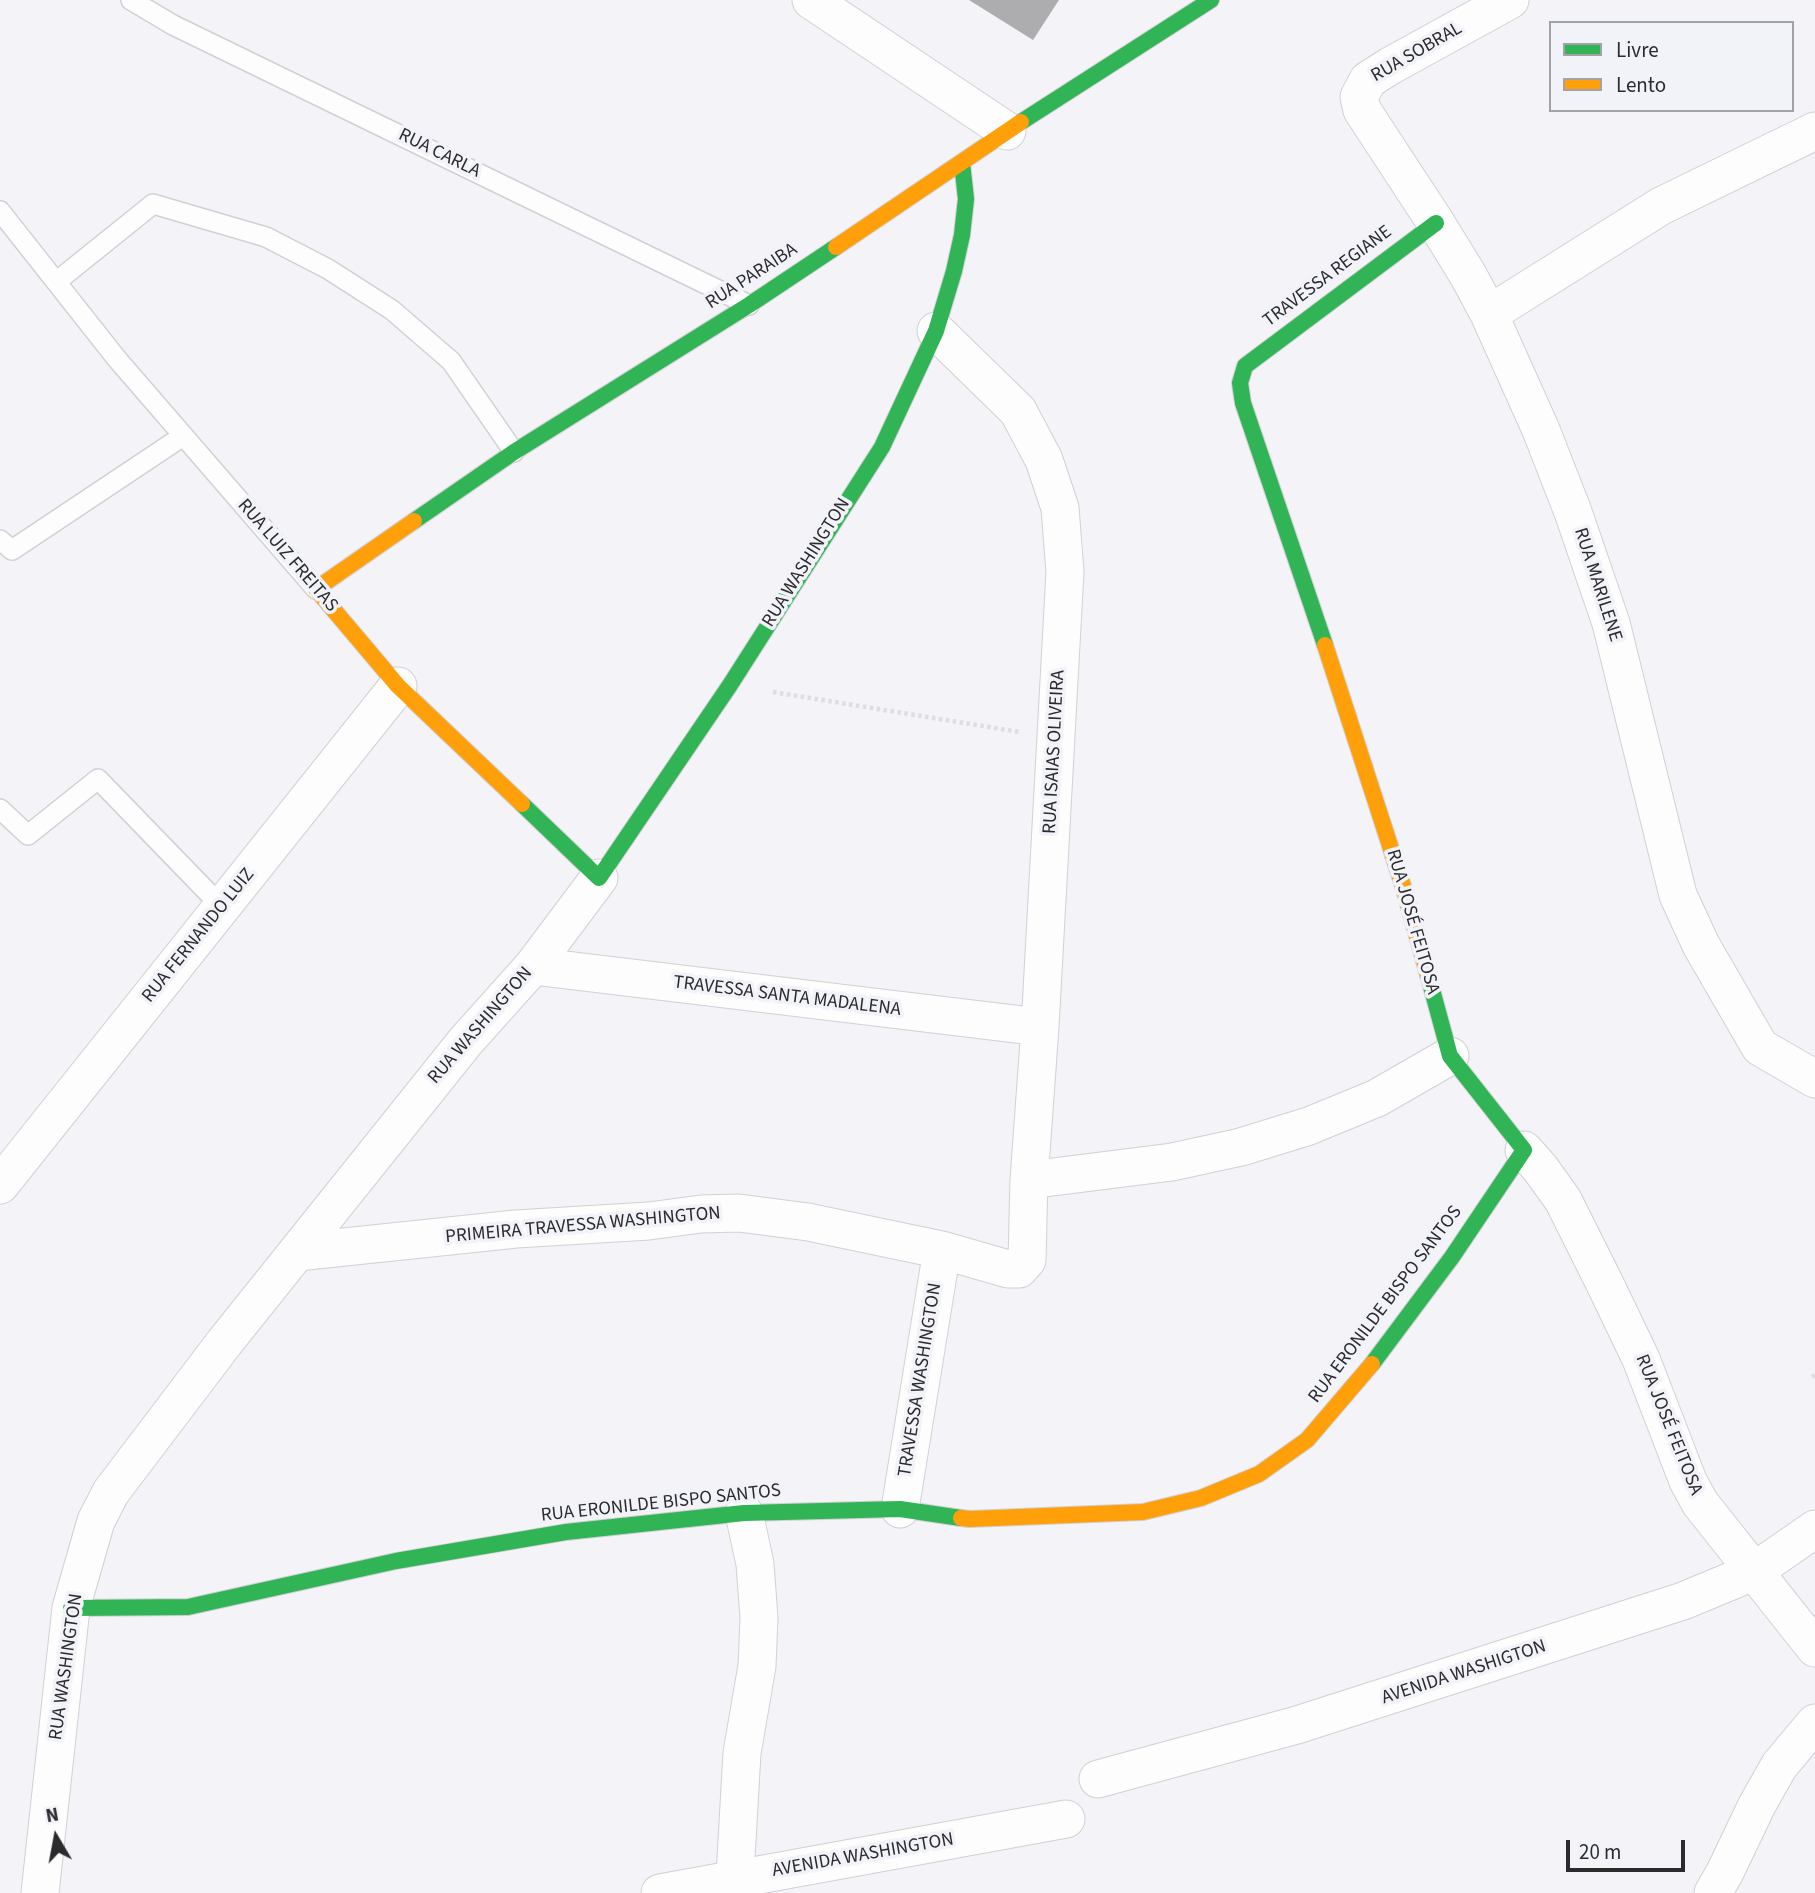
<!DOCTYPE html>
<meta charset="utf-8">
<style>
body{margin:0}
#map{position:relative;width:1815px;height:1893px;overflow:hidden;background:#f3f3f8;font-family:"Source Sans 3",sans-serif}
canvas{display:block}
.legend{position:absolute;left:1549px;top:21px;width:245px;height:91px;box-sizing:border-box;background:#f2f2f9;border:2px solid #a2a2a8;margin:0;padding:9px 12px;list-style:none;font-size:21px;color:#2b2b2e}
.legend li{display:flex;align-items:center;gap:14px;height:35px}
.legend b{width:35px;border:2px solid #a2a2a8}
.north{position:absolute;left:21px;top:1802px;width:70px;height:70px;-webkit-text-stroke:5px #f2f2f9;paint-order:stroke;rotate:350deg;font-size:19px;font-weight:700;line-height:28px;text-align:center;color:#2b2b2e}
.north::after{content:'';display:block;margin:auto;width:24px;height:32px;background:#2b2b2e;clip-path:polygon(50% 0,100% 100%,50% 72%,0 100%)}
.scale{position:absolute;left:1566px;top:1840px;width:119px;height:32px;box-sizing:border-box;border:4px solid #2b2b2e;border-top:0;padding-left:9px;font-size:21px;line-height:24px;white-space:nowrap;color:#2b2b2e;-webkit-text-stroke:5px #f2f2f9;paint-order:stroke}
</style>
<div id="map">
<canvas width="1815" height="1893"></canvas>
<ul class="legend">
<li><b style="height:9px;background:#30b455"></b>Livre</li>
<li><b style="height:9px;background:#ff9f0a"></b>Lento</li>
</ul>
<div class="north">N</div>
<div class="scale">20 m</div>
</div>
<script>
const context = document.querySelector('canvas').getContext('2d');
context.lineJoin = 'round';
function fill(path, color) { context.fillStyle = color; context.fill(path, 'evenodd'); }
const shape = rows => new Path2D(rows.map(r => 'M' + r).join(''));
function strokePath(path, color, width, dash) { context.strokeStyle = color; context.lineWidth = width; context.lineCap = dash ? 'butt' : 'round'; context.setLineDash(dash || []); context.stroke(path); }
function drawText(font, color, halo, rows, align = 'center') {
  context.font = font + ' "Source Sans 3",sans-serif'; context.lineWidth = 7; context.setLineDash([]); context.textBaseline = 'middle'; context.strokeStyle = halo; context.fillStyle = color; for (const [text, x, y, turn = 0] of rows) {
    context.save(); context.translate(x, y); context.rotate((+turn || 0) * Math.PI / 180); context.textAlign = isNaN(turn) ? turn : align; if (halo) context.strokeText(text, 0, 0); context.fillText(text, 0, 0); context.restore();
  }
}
const building = shape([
 [969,0,1059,0,1033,40]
]);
const path = shape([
 [773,692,1020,732],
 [1812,1377,1815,1375]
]);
const lane = shape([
 [131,0,173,25,749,305],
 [0,211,117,359,316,589],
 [56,282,153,204,266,237,328,269,392,310,451,361,514,452],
 [0,540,12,550,183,436],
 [0,809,28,835,98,779,222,907]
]);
const street = shape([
 [811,0,1007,131],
 [1510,0,1390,66,1368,80,1359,97,1362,110,1436,223,1468,275,1489,314,1541,430,1573,512,1611,623,1678,895,1701,945,1760,1047,1815,1079],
 [1489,314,1661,206,1815,131],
 [533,966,1040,1027],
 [1524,1150,1540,1168,1563,1200,1604,1282,1641,1359,1688,1481,1700,1503,1815,1648],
 [1029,1180,1172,1162,1241,1147,1309,1126,1377,1098,1450,1056],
 [0,1185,398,686],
 [297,1252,516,1229,649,1221,701,1214,739,1213,808,1222,942,1250,1008,1269,1019,1269,1027,1260,1029,1180,1040,1027,1065,572,1060,508,1044,460,1018,411,936,331],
 [900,1509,942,1250],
 [1098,1779,1297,1725,1683,1601,1753,1572,1815,1529],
 [40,1893,71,1608,96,1521,111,1492,224,1343,465,1042,533,966,599,878],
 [660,1893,1066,1819],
 [734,1893,742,1753,757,1666,759,1618,755,1564,744,1513],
 [1713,1893,1725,1872,1757,1805,1779,1766,1815,1723]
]);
const fast = shape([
 [1021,122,1211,0],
 [414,521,514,452,749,305,836,247],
 [1325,645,1243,403,1240,383,1245,366,1436,223],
 [522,804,599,878,730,685,882,447,936,331,954,271,962,235,966,199,962,163],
 [1372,1364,1452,1257,1524,1150,1450,1056,1428,975],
 [71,1608,188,1607,396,1561,566,1532,744,1513,900,1509,961,1518]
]);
const slow = shape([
 [836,247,1021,122],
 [414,521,316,589,398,686,522,804],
 [1325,645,1404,889,1428,975],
 [961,1518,970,1519,1143,1512,1201,1498,1259,1474,1307,1440,1372,1364]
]);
const streetNames = [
 ["RUA SOBRAL",1417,53,-30],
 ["RUA CARLA",439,154,26],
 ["RUA PARAIBA",752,277,-33],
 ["TRAVESSA REGIANE",1328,277,-37],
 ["RUA LUIZ FREITAS",287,556,49],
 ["RUA WASHINGTON",807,563,-58],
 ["RUA MARILENE",1597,585,72],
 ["RUA ISAIAS OLIVEIRA",1055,752,-87],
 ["RUA JOSÉ FEITOSA",1412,922,74],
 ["RUA FERNANDO LUIZ",199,936,-51],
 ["TRAVESSA SANTA MADALENA",787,997,7],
 ["RUA WASHINGTON",481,1026,-49],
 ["PRIMEIRA TRAVESSA WASHINGTON",583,1226,-5],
 ["RUA ERONILDE BISPO SANTOS",1386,1305,-53],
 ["TRAVESSA WASHINGTON",921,1380,-81],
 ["RUA JOSÉ FEITOSA",1668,1425,68],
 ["RUA ERONILDE BISPO SANTOS",661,1504,-6],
 ["RUA WASHINGTON",67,1667,-82],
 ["AVENIDA WASHIGTON",1464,1673,-18],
 ["AVENIDA WASHINGTON",863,1856,-10]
];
fill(building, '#adadb0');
strokePath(lane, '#d1d1d4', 22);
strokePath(street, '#d1d1d4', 39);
strokePath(fast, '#d1d1d4', 18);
strokePath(slow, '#d1d1d4', 18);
strokePath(path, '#dedede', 4.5, [3.5, 3.5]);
strokePath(lane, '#fdfdfe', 19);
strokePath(street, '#fdfdfe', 37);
strokePath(fast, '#30b455', 16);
strokePath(slow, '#ff9f0a', 16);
drawText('19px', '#2b2b2e', '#f2f2f9', streetNames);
</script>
